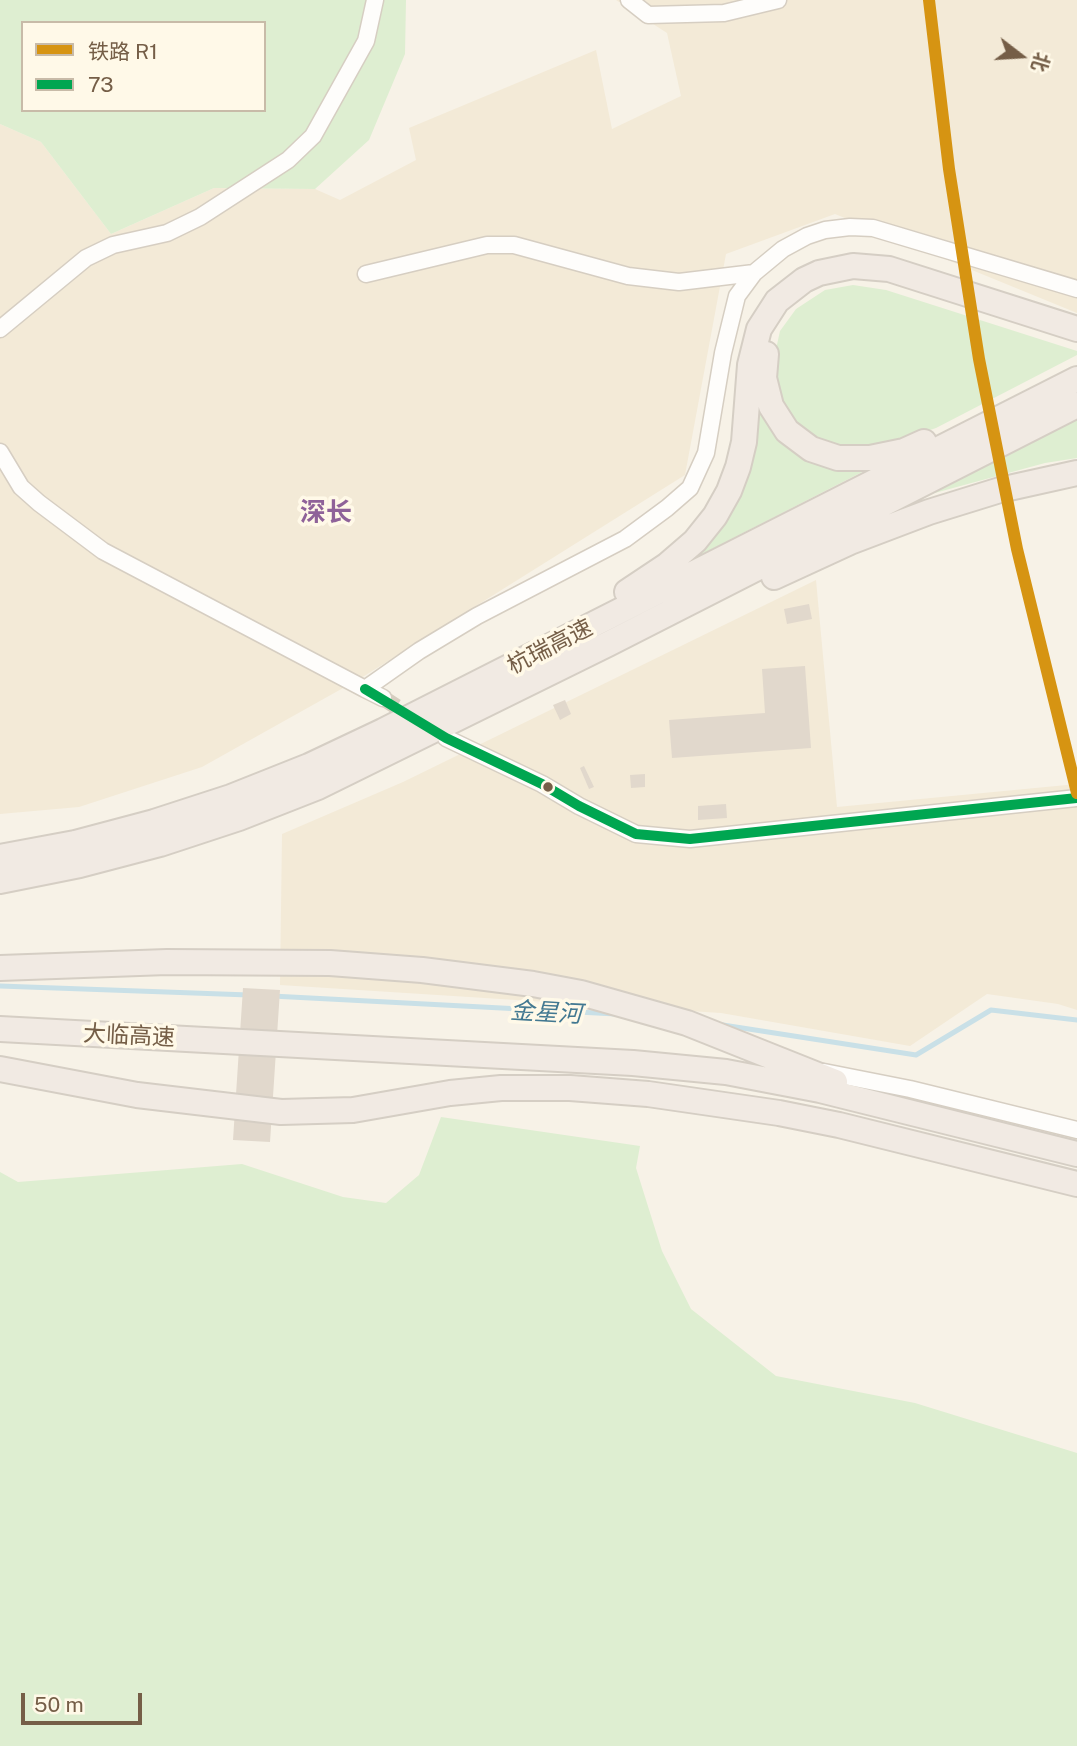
<!DOCTYPE html>
<meta charset="utf-8">
<style>
body{margin:0}
#map{position:relative;width:1077px;height:1746px;overflow:hidden;background:#f7f2e7;font-family:"Public Sans","Noto Sans SC",sans-serif}
canvas{display:block}
.legend{position:absolute;left:21px;top:21px;width:245px;height:91px;box-sizing:border-box;background:#fff9e8;border:2px solid #c8bba8;margin:0;padding:9px 12px;list-style:none;font-size:21px;color:#755e47}
.legend li{display:flex;align-items:center;gap:14px;height:35px}
.legend b{width:35px;border:2px solid #c8bba8}
.north{position:absolute;left:986px;top:21px;width:70px;height:70px;-webkit-text-stroke:5px #fff9e8;paint-order:stroke;rotate:107deg;font-size:19px;font-weight:700;line-height:28px;text-align:center;color:#755e47}
.north::after{content:'';display:block;margin:auto;width:24px;height:32px;background:#755e47;clip-path:polygon(50% 0,100% 100%,50% 72%,0 100%)}
.scale{position:absolute;left:21px;top:1693px;width:121px;height:32px;box-sizing:border-box;border:4px solid #755e47;border-top:0;padding-left:9px;font-size:21px;line-height:24px;white-space:nowrap;color:#755e47;-webkit-text-stroke:5px #fff9e8;paint-order:stroke}
</style>
<div id="map">
<canvas width="1077" height="1746"></canvas>
<ul class="legend">
<li><b style="height:9px;background:#d69412"></b>铁路 R1</li>
<li><b style="height:9px;background:#00a651"></b>73</li>
</ul>
<div class="north">北</div>
<div class="scale">50 m</div>
</div>
<script>
const context = document.querySelector('canvas').getContext('2d');
context.lineJoin = 'round';
function fill(path, color) { context.fillStyle = color; context.fill(path, 'evenodd'); }
const shape = rows => new Path2D(rows.map(r => 'M' + r).join(''));
function strokePath(path, color, width, dash) { context.strokeStyle = color; context.lineWidth = width; context.lineCap = dash ? 'butt' : 'round'; context.setLineDash(dash || []); context.stroke(path); }
function drawText(font, color, halo, rows, align = 'center') {
  context.font = font + ' "Public Sans","Noto Sans SC",sans-serif'; context.lineWidth = 7; context.setLineDash([]); context.textBaseline = 'middle'; context.strokeStyle = halo; context.fillStyle = color; for (const [text, x, y, turn = 0] of rows) {
    context.save(); context.translate(x, y); context.rotate((+turn || 0) * Math.PI / 180); context.textAlign = isNaN(turn) ? turn : align; if (halo) context.strokeText(text, 0, 0); context.fillText(text, 0, 0); context.restore();
  }
}
const residential = shape([
 [616,0,1077,0,1077,313,835,214,726,254,685,475,361,678,202,767,79,807,0,814,0,124,41,142,111,234,214,188,315,189,340,200,416,160,409,128,596,50,612,129,681,96,667,33],
 [816,580,837,807,1077,784,1077,1010,1058,1004,987,994,910,1046,721,1013,280,985,282,834,403,782]
]);
const green = shape([
 [0,0,406,0,405,54,369,140,315,189,214,188,111,234,41,142,0,124],
 [23,23,264,23,264,110,23,110],
 [853,285,886,290,1077,351,1077,355,936,428,874,449,845,449,821,443,805,432,786,412,775,388,773,363,780,331,796,309,825,290],
 [758,400,778,432,872,467,700,555,697,552],
 [1077,418,1077,458,1045,463,931,494],
 [441,1117,640,1146,636,1168,662,1251,691,1309,776,1376,915,1403,1077,1453,1077,1746,0,1746,0,1172,18,1182,242,1164,343,1197,386,1203,419,1175]
]);
const stream = shape([
 [0,986,249,995],
 [272,996,616,1014],
 [723,1025,916,1055,991,1010,1077,1020]
]);
const building = shape([
 [809,604,812,619,787,624,784,609],
 [805,666,811,748,672,758,669,720,765,713,762,669],
 [565,700,571,714,560,720,553,705],
 [584,766,594,787,589,789,580,768],
 [645,774,645,787,631,788,630,775],
 [726,804,727,818,698,820,698,806],
 [243,988,280,990,270,1142,233,1140]
]);
const minorTunnel = shape([
 [383,698,417,720]
]);
const minor = shape([
 [629,0,648,15,724,13,778,0],
 [366,274,487,245,514,245,628,276,679,282,754,273],
 [0,329,86,258,113,245,167,233,200,217,288,160,313,136,366,41,375,0],
 [0,452,21,487,39,503,103,551,365,689,419,651,477,616,625,539,667,508,690,488,706,453,723,353,737,296,754,273,783,249,807,236,825,230,850,227,873,228,1077,289],
 [365,689,383,698],
 [446,738,542,784,579,806,636,834,690,839,1077,798],
 [824,1072,910,1089,1077,1130]
]);
const highway = shape([
 [766,354,764,378,771,406,787,431,811,449,838,458,870,458,904,451,924,442],
 [774,577,850,542,929,512,1000,490,1077,473],
 [627,592,666,566,695,541,715,516,729,491,738,467,744,442,750,365,759,329,777,301,804,280,819,273,853,266,889,269,1077,329],
 [0,857,75,843,154,822,231,797,309,766,383,731,1077,379],
 [0,881,80,865,160,844,239,818,318,787,608,644,1077,405],
 [0,968,167,962,330,963,422,970,533,984,581,993,687,1023,835,1082],
 [0,1029,633,1063,726,1072,820,1090,1077,1154],
 [0,1069,137,1095,281,1112,353,1110,450,1093,501,1088,570,1088,648,1094,779,1113,839,1125,1077,1184]
]);
const bus1 = shape([
 [365,689,446,738,542,784,579,806,636,834,690,839,1077,798]
]);
const rail1 = shape([
 [929,0,949,169,979,359,1017,549,1077,793]
]);
const markers = [
 [548,787,6,"#755e47"]
];
const streetNames = [
 ["杭瑞高速",550,647,-27],
 ["大临高速",129,1036,3]
];
const waterNames = [
 ["金星河",546,1013,3]
];
const quarterNames = [
 ["深长",326,513]
];
fill(residential, '#f3ead7');
fill(green, '#deeed1');
strokePath(stream, '#c9e0e7', 5);
fill(building, '#e1d8cc');
strokePath(minorTunnel, '#d6cdbf', 16, [16, 8]);
strokePath(minor, '#d6cec2', 19);
strokePath(highway, '#d5cec4', 28);
strokePath(minor, '#fefdfb', 16);
strokePath(highway, '#f1eae3', 24);
strokePath(bus1, '#00a651', 10);
strokePath(rail1, '#d69412', 12);
for (const [x, y, r, color] of markers) { const dot = new Path2D(); dot.arc(x, y, r, 0, 2 * Math.PI); context.fillStyle = color; context.fill(dot); strokePath(dot, '#fff9e8', 2.5); }
drawText('23px', '#755e47', '#fff9e8', streetNames);
drawText('italic 24px', '#427891', '#fff9e8', waterNames);
drawText('bold 26px', '#8f6299', '#fff9e8', quarterNames);
</script>
